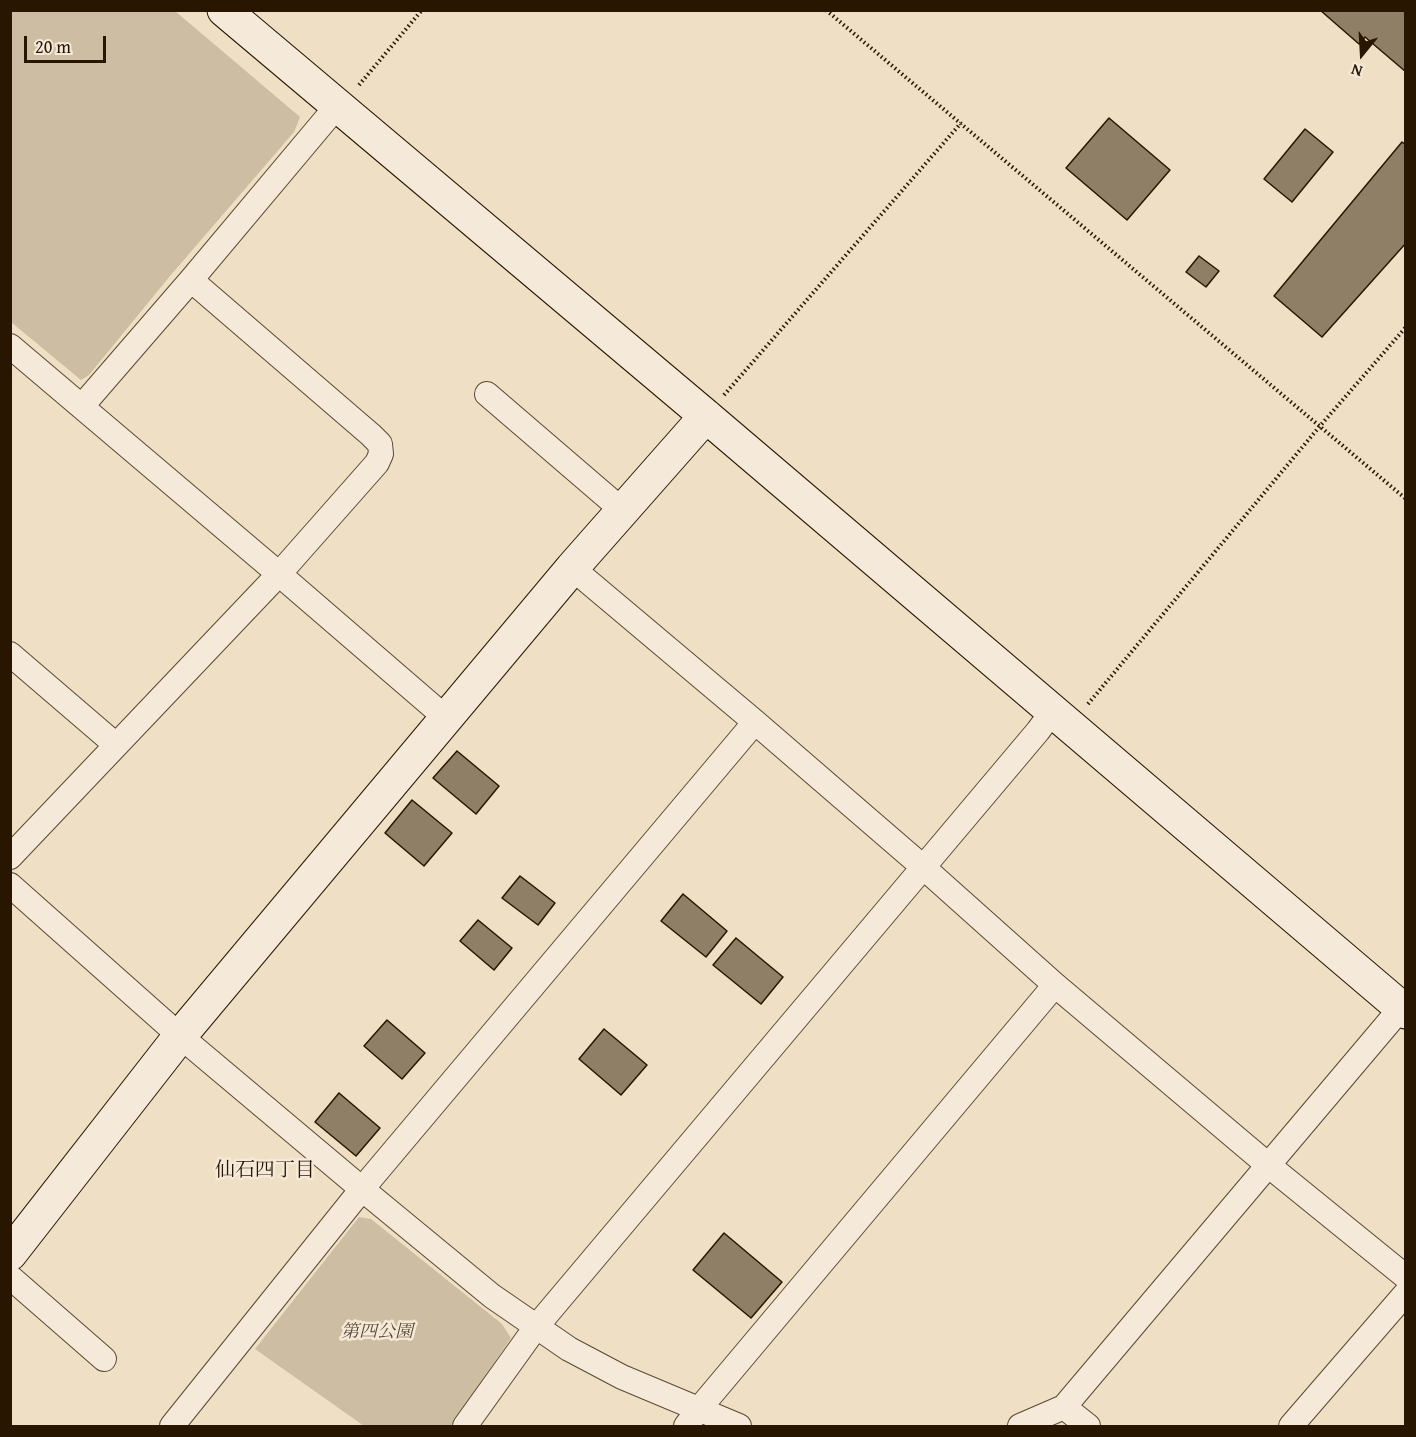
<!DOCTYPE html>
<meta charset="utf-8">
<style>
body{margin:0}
#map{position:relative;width:1416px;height:1437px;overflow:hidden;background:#efdfc4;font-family:"Gentium Book Plus",serif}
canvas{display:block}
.frame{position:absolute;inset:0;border:12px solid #281600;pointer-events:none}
.north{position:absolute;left:1332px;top:24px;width:60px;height:60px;-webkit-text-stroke:4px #f5ead9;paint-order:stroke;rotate:198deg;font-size:16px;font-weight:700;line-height:24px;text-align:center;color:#281600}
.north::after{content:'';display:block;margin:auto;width:21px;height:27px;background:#281600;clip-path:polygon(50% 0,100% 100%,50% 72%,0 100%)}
.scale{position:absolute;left:24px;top:36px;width:82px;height:27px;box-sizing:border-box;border:3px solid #281600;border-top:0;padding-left:8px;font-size:18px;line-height:21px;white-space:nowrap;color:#281600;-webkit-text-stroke:4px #f5ead9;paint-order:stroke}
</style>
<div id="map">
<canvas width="1416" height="1437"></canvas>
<div class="frame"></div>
<div class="north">N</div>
<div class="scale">20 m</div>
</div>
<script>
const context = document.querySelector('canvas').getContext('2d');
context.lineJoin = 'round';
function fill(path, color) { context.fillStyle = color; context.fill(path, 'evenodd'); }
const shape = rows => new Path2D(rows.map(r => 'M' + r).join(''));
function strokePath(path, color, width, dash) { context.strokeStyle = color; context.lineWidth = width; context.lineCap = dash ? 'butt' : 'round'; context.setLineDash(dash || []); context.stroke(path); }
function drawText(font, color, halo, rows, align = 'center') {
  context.font = font + ' "Gentium Book Plus","Noto Serif JP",serif'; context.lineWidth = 5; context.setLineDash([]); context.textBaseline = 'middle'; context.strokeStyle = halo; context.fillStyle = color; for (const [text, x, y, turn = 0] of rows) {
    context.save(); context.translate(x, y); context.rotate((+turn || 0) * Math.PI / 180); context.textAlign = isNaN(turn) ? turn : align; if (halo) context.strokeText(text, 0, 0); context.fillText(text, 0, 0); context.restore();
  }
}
const green = shape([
 [10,11,175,11,300,117,294,132,170,276,89,375,81,380,11,322],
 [359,1217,371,1219,502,1324,511,1338,451,1426,364,1426,255,1349]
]);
const building = shape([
 [1320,10,1406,10,1406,72,1365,37,1359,44,1320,10],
 [1109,118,1170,170,1127,220,1066,168,1109,118],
 [1305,129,1333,152,1292,202,1264,179,1305,129],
 [1402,142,1406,145,1406,243,1322,337,1274,296,1402,142],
 [1199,256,1219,271,1206,287,1186,272,1199,256],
 [457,751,499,786,476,814,433,778,457,751],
 [412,800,452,833,424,866,385,833,412,800],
 [520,876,555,903,538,925,502,898,520,876],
 [683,894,727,931,706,957,661,921,683,894],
 [478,920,512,948,494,970,460,941,478,920],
 [736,938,783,977,761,1004,713,965,736,938],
 [387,1020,425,1053,402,1079,364,1046,387,1020],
 [604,1029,647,1065,621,1095,579,1059,604,1029],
 [339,1093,380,1128,356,1156,315,1122,339,1093],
 [724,1233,782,1282,751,1318,693,1270,724,1233]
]);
const path = shape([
 [826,10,1406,499],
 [359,85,422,10],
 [724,395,961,123],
 [1088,704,1320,426,1406,327]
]);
const street = shape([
 [10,346,279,574,446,718],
 [487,394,622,510],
 [82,406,191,280,337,106],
 [572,568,755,722,923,867,1055,985,1268,1165,1406,1277],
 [10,654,116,745],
 [10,857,279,574,377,463,381,454,380,444,371,435,191,280],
 [10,885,180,1036,362,1189,492,1296,569,1349,622,1377,739,1426],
 [10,1277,104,1359],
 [1064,1407,1088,1426],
 [172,1426,362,1189,755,722],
 [465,1426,536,1327,1038,731,1052,712],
 [686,1426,699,1409,1055,985],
 [1020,1426,1064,1407,1401,1008],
 [1291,1426,1406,1293]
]);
const secondary = shape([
 [224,10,706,416,1406,1012],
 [10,1254,180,1036,572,568,706,416]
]);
const parkNames = [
 ["第四公園",377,1332]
];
const neighbourhoodNames = [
 ["仙石四丁目",265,1171]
];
fill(green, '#cdbda3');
fill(building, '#8f7f66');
strokePath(building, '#281600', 1.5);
strokePath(street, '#5a4831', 26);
strokePath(secondary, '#281600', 35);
strokePath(path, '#281600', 4, [1.5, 3]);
strokePath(street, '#f5ead9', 24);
strokePath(secondary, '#f5ead9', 33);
drawText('italic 18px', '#5a4831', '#f5ead9', parkNames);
drawText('20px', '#281600', '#f5ead9', neighbourhoodNames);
</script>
